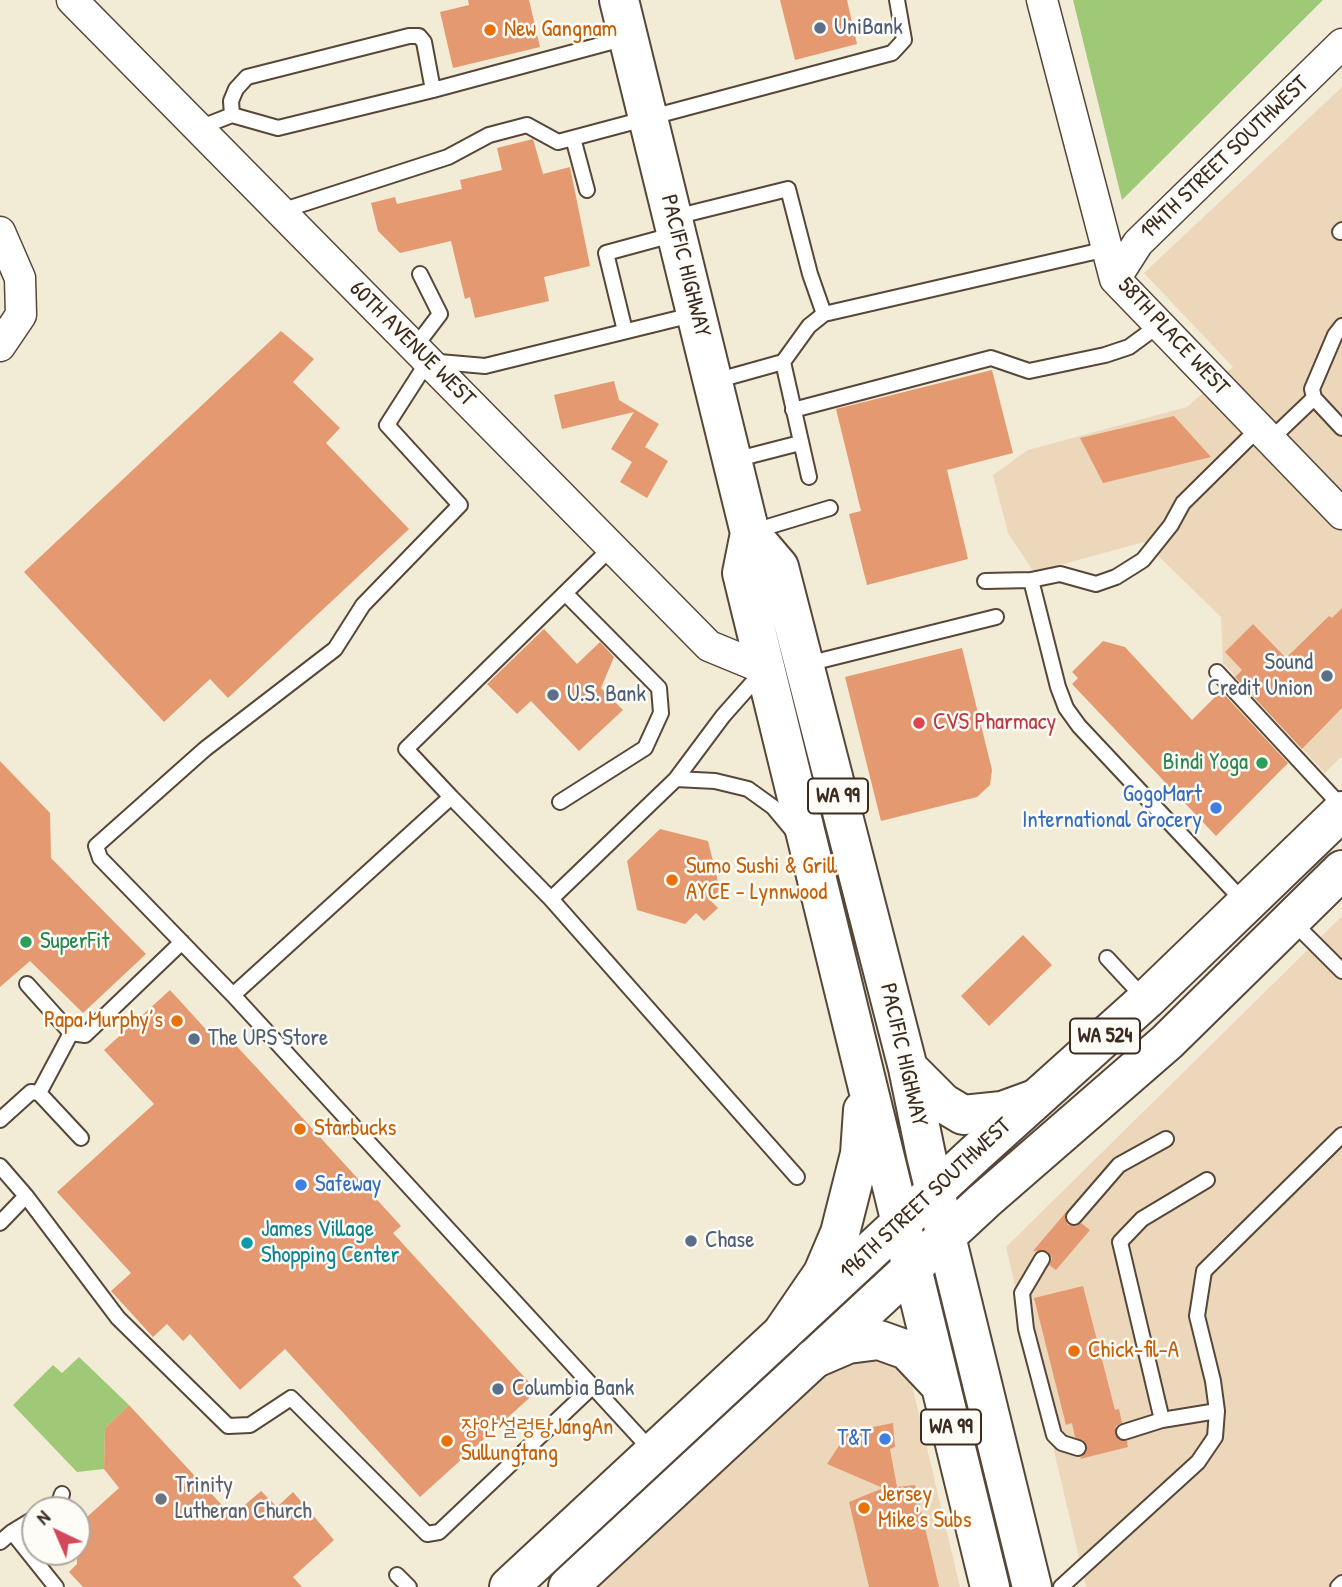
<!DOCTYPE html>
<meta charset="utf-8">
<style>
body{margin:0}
#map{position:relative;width:1342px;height:1587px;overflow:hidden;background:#f2ebd5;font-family:"Patrick Hand",sans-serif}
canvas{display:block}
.north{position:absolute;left:21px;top:1496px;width:70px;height:70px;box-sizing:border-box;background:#fdfcf7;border:2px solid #afa8a0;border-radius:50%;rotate:316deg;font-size:19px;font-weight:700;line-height:28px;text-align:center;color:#3b2a1e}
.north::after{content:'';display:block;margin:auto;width:24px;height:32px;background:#d1495b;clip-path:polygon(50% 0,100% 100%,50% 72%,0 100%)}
</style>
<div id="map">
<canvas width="1342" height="1587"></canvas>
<div class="north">N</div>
</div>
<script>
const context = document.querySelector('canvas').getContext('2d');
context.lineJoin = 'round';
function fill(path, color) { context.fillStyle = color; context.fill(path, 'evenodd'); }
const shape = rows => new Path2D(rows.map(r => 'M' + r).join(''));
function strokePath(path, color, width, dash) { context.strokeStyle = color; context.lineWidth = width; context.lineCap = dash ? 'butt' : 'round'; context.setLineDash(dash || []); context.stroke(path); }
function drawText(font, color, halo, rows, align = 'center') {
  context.font = font + ' "Patrick Hand","Poor Story",sans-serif'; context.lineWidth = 5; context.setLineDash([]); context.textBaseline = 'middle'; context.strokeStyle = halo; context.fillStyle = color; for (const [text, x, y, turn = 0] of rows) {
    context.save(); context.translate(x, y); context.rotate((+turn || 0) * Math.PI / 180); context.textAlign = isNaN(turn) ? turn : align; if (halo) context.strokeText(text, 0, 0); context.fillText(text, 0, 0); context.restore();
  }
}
const built = shape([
 [1342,87,1342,756,1325,773,1223,663,1221,617,1144,542,1034,572,1008,533,993,475,1028,450,1187,407,1233,367,1144,273],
 [1342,916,1342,1587,1086,1587,1006,1247],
 [881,1352,908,1374,912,1385,960,1587,592,1587,837,1364]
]);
const green = shape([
 [1073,0,1323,0,1122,200],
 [79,1357,129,1405,105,1428,104,1469,77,1472,13,1405,53,1365,62,1373]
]);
const building = shape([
 [468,0,529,0,540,47,453,68,440,12,469,5],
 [780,0,847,0,857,44,795,60],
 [533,139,543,174,570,167,590,266,544,277,549,301,475,318,470,297,465,299,451,241,400,253,378,231,371,203,395,197,397,204,462,189,460,180,502,170,497,148],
 [281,331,314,359,293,382,340,428,326,443,409,529,228,698,210,679,164,722,24,572],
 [992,370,1013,453,947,470,968,559,867,585,849,514,861,511,836,409],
 [614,381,619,400,659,424,645,447,668,461,647,498,620,482,632,462,611,449,634,412,562,429,554,395],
 [1174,416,1211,457,1103,483,1080,438],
 [1342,608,1342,708,1302,749,1235,677,1242,670,1225,652,1253,624,1286,658,1329,616,1332,618],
 [544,629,577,664,600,642,614,657,601,688,623,710,579,751,531,701,517,714,487,684],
 [1103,641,1125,647,1192,720,1221,691,1288,763,1216,836,1072,684,1078,678,1072,672],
 [962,648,992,770,990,785,977,797,881,821,845,677],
 [0,761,50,813,51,858,146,954,83,1013,30,961,0,987],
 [660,829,708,841,720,890,710,900,718,908,704,921,696,913,685,924,637,910,627,861],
 [1023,935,1052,965,989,1026,961,996],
 [170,990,222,1047,230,1039,256,1067,401,1226,393,1233,537,1391,420,1497,285,1349,240,1390,190,1334,183,1341,167,1324,153,1337,111,1291,131,1273,57,1192,154,1104,104,1050],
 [1067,1211,1065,1219,1068,1225,1076,1226,1081,1223,1090,1230,1056,1270,1049,1265,1052,1258,1047,1251,1033,1251],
 [1083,1286,1115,1410,1119,1409,1122,1423,1116,1426,1115,1434,1118,1439,1127,1441,1128,1447,1080,1459,1087,1451,1087,1445,1075,1437,1072,1423,1066,1425,1034,1298],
 [129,1405,232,1516,261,1491,277,1507,293,1492,334,1540,293,1577,302,1587,83,1587,69,1572,77,1564,77,1526,119,1488,104,1469,105,1428],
 [893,1423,895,1447,890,1449,897,1487,915,1485,939,1587,869,1587,849,1502,883,1488,827,1464,848,1432]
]);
const lane = shape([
 [232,115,231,101,236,89,247,77,409,36,419,36,424,42,433,90],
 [199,128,232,115,278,128,433,90,626,38],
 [573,138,587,190],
 [281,211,448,157,489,135,527,125,558,142,892,53,904,40,897,0],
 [675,217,788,189,810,274,824,314],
 [1340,232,1342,230],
 [1342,326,1335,335,1312,389,1314,398,1342,428],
 [625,331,606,253,676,234],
 [415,347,440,314,420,274],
 [783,362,809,326,824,314,1107,249],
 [715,381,783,362,809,477],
 [793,410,991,358,1029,371,1105,355,1129,347,1159,325],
 [1270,440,1314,398],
 [734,460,800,443],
 [754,531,830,508],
 [612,547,406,749,451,797,233,995,652,1451],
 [1031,580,1058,687,1066,708,1079,726,1245,903],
 [985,581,1031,580,1060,574,1096,584,1116,577,1143,560,1171,525,1183,503,1259,428],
 [807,664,996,617],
 [1217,672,1342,807],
 [676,779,715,781,748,789,773,807,793,831],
 [451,797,551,899,676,779,723,716,762,672],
 [560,802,645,748,661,713,659,688,565,593],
 [551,899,797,1177],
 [1292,921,1342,971],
 [1107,958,1145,999],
 [27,984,71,1033,85,1035,182,942],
 [233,995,100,858,96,846,205,749,335,649,363,605,460,505,387,425,428,361,485,366,696,314],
 [39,1093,71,1033],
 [0,1120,31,1092,39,1093,81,1138],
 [0,1166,26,1196],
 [1207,1180,1142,1219,1120,1242,1162,1420,1217,1411],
 [1074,1217,1119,1165,1166,1139],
 [0,1223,26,1196,118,1318,228,1426,250,1425,291,1398,427,1534,439,1532,593,1386],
 [1042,1259,1022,1293,1026,1329,1054,1435,1062,1443,1078,1448],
 [1124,1432,1162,1420],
 [48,1510,59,1503,62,1494],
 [35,1518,12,1532,56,1587],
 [0,1542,12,1532],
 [397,1575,409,1587],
 [1061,1587,1198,1462,1215,1437,1217,1411,1213,1381,1197,1316,1204,1271,1342,1135],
 [1338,1587,1342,1583]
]);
const street = shape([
 [72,0,709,646,765,669],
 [1042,0,1115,279,1342,514],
 [0,232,20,278,21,315,0,346],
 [1115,279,1138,243,1342,44]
]);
const primary = shape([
 [509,1587,976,1153,1146,1000,1342,811],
 [568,1587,984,1201,1167,1042,1342,870]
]);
const highway = shape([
 [619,0,750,533,742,573,990,1587],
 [750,533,779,567,908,1068,926,1155,1032,1587],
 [908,1068,943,1103,963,1115,1002,1111,1035,1099],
 [784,1330,823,1273,840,1233,860,1154,863,1110],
 [813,1359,848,1344,879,1340,907,1350,941,1386]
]);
const markers = [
 [820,28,7,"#5c6f8a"],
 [490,30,7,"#e8710a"],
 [1327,676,7,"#5c6f8a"],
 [553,695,7,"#5c6f8a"],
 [919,723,7,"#e0444e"],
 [1262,763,7,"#2e9e5b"],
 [1216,808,7,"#3f7fe0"],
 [672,880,7,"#e8710a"],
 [26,942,7,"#2e9e5b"],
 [177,1021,7,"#e8710a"],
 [194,1039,7,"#5c6f8a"],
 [300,1129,7,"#e8710a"],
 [301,1185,7,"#3f7fe0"],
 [691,1241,7,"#5c6f8a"],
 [247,1243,7,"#0f9aa8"],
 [1074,1351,7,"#e8710a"],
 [498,1389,7,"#5c6f8a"],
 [885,1439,7,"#3f7fe0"],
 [447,1441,7,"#e8710a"],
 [161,1499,7,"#6b7280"],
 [864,1508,7,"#e8710a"]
];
const shields = [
 [838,796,60],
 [1105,1036,70],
 [951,1427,60]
];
const shieldNames = [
 ["WA 99",838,796],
 ["WA 524",1105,1036],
 ["WA 99",951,1427]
];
const serviceNames = [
 ["UniBank",834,28],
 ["Sound",1313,663,"right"],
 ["Credit Union",1313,689,"right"],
 ["U.S. Bank",567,695],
 ["The UPS Store",208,1039],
 ["Chase",705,1241],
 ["Columbia Bank",512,1389]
];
const foodNames = [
 ["New Gangnam",504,30],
 ["Sumo Sushi & Grill",686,867],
 ["AYCE - Lynnwood",686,893],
 ["Papa Murphy’s",163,1021,"right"],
 ["Starbucks",314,1129],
 ["Chick-fil-A",1088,1351],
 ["장안설렁탕JangAn",461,1428],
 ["Sullungtang",461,1454],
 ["Jersey",878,1495],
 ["Mike's Subs",878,1521]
];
const streetNames = [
 ["194TH STREET SOUTHWEST",1225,158,-44],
 ["PACIFIC HIGHWAY",685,266,76],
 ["58TH PLACE WEST",1173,337,47],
 ["60TH AVENUE WEST",412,344,45],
 ["PACIFIC HIGHWAY",903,1055,77],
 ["196TH STREET SOUTHWEST",926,1199,-43]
];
const healthNames = [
 ["CVS Pharmacy",933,723]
];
const leisureNames = [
 ["Bindi Yoga",1248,763],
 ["SuperFit",40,942,"left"]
];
const shopNames = [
 ["GogoMart",1202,795],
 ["International Grocery",1202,821],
 ["Safeway",315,1185,"left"],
 ["T&T",871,1439]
];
const cultureNames = [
 ["James Village",261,1230],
 ["Shopping Center",261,1256]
];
const worshipNames = [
 ["Trinity",175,1486],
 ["Lutheran Church",175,1512]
];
fill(built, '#edd7bb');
fill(green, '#9fc976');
fill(building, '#e49971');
strokePath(lane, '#564739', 18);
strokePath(street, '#564739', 33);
strokePath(primary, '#564739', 42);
strokePath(highway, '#564739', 42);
strokePath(lane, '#fff', 14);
strokePath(street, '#fff', 30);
strokePath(primary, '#fff', 38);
strokePath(highway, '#fff', 38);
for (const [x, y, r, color] of markers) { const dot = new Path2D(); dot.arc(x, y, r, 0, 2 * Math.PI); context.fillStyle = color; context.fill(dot); strokePath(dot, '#fdfcf7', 2.5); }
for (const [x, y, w] of shields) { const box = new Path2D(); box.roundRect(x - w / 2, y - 17.5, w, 35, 5); context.fillStyle = '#fdfcf7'; context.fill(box); strokePath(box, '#3b2a1e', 2); }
drawText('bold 21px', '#3b2a1e', null, shieldNames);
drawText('23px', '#4e5e75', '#fdfcf7', serviceNames, 'left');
drawText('23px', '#c56008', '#fdfcf7', foodNames, 'left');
drawText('23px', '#3b2a1e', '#fdfcf7', streetNames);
drawText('23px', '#be3a42', '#fdfcf7', healthNames, 'left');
drawText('23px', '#27864d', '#fdfcf7', leisureNames, 'right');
drawText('23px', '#366cbe', '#fdfcf7', shopNames, 'right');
drawText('23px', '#0d838f', '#fdfcf7', cultureNames, 'left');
drawText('23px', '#5b616d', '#fdfcf7', worshipNames, 'left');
</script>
